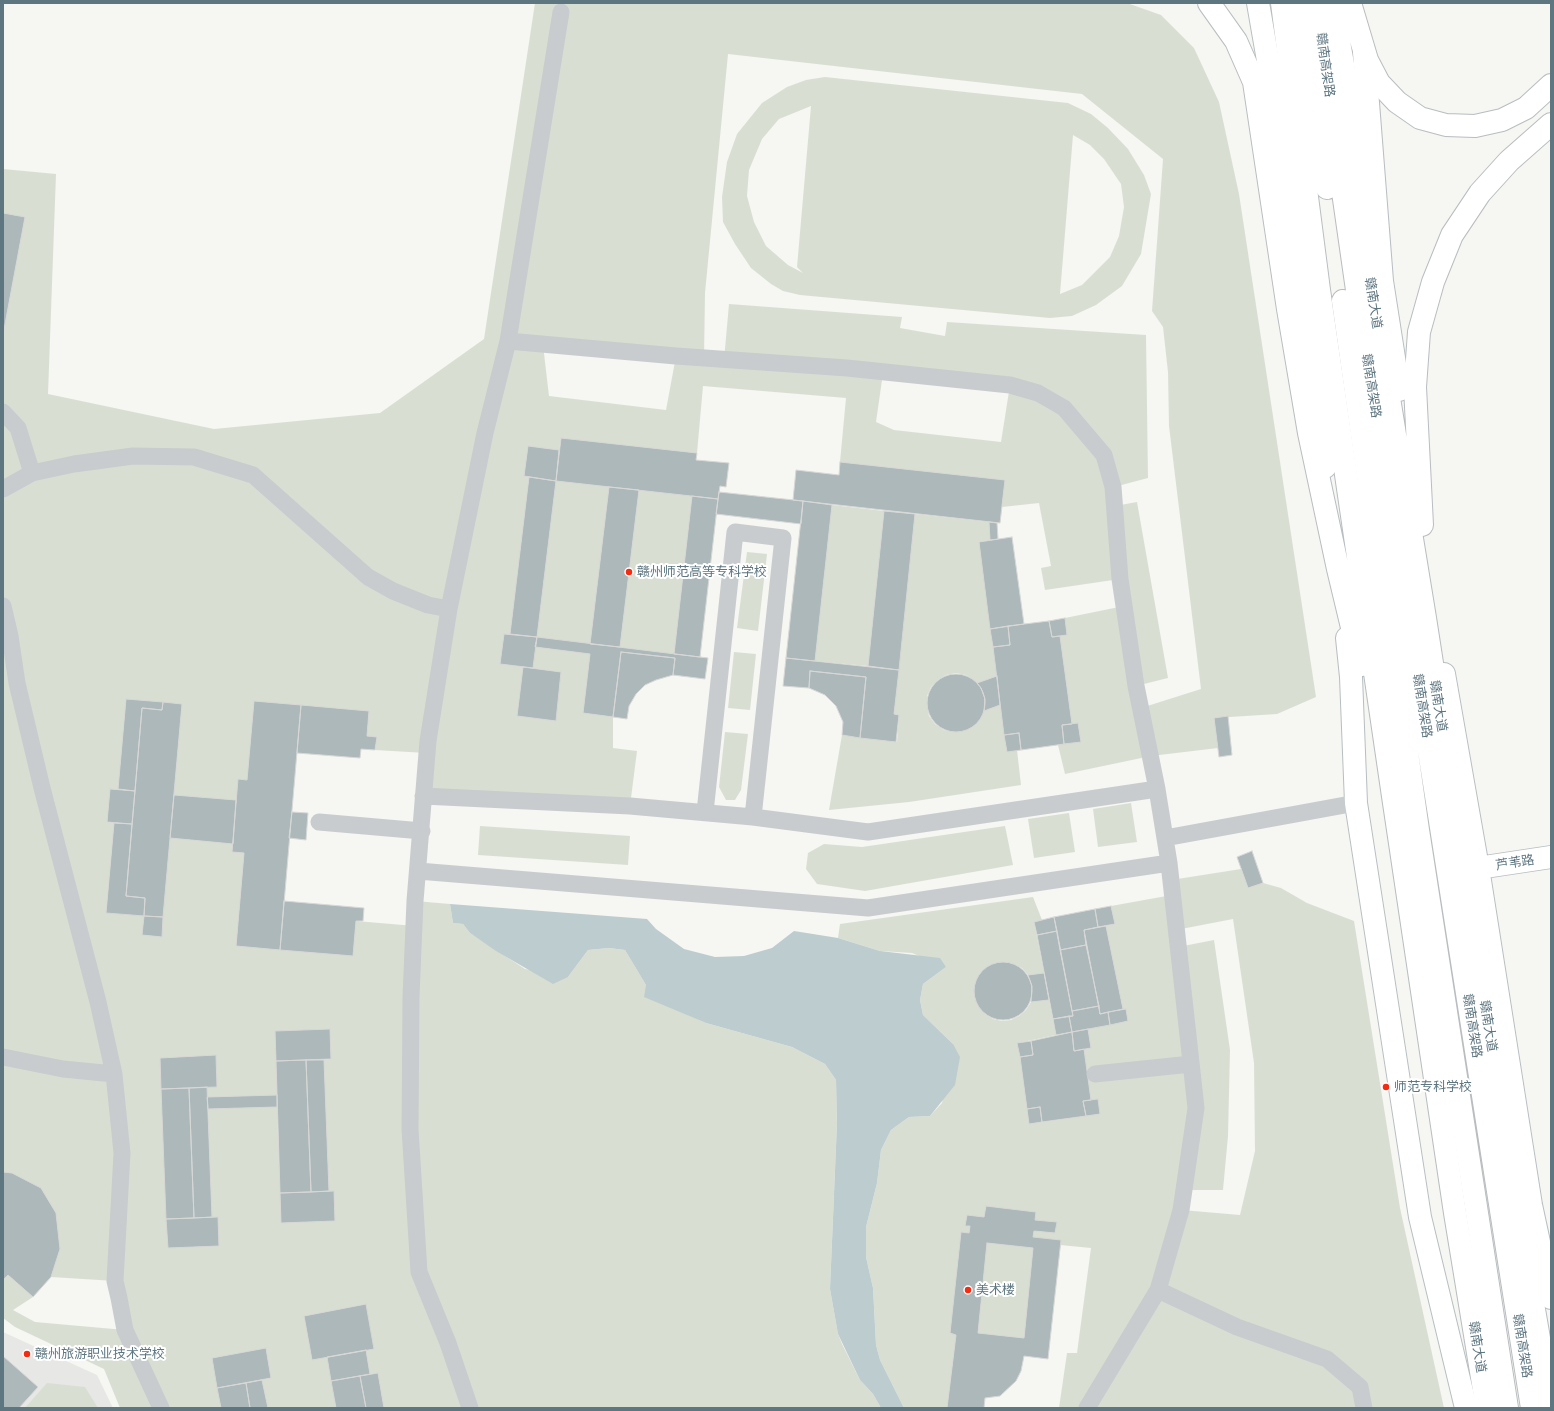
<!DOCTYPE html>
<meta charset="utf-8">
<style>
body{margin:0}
#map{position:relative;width:1554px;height:1411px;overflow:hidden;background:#f6f6f2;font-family:Montserrat,sans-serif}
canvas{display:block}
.frame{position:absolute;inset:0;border:4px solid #5e7680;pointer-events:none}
</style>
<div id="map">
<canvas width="1554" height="1411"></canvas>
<div class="frame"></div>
</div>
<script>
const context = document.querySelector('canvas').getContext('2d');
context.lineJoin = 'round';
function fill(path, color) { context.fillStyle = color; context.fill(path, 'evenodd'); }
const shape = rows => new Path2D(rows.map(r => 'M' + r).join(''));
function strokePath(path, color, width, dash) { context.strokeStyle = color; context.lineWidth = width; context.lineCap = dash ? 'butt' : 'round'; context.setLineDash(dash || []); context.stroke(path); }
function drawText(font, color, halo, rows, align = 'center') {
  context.font = font + ' Montserrat,"Noto Sans SC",sans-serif'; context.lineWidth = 4; context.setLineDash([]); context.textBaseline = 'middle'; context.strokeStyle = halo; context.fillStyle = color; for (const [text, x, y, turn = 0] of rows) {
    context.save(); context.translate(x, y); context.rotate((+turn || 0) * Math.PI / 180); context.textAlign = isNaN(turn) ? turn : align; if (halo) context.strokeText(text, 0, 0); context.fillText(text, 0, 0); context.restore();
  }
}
const built = shape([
 [3,1332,97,1375,113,1408,3,1408]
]);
const green = shape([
 [535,3,1127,3,1161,15,1194,48,1219,102,1239,194,1316,697,1277,714,1214,718,1218,748,1151,756,1065,774,1058,745,1081,741,1078,723,1072,724,1060,636,1067,635,1065,618,1124,606,1120,579,1045,590,1041,568,1051,566,1039,503,1002,507,1005,480,840,462,846,398,703,386,697,453,561,438,559,450,528,446,524,476,529,477,510,634,504,634,500,664,523,667,517,716,555,721,561,672,533,668,535,647,590,654,583,713,613,717,613,748,637,751,630,806,423,796,426,753,375,750,377,737,367,736,369,711,254,701,247,780,236,800,174,795,182,704,126,699,118,789,110,789,107,822,114,823,106,912,144,916,142,935,161,937,170,838,233,844,232,852,244,853,236,946,353,956,356,921,415,926,415,901,450,904,453,923,463,924,470,933,525,969,568,977,588,950,609,948,625,950,646,985,679,1011,706,1023,792,1047,825,1064,836,1080,837,1123,830,1289,838,1334,842,1344,860,1380,873,1394,881,1408,384,1408,378,1373,370,1374,366,1350,365,1304,304,1316,312,1360,327,1357,336,1408,268,1408,262,1380,271,1378,266,1348,212,1358,221,1408,120,1408,104,1369,15,1327,3,1318,3,1280,8,1275,33,1297,13,1310,35,1322,125,1330,115,1281,51,1277,60,1249,56,1213,41,1188,12,1173,3,1172,3,335,25,217,3,213,3,169,56,174,48,394,214,429,380,413,484,339],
 [728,54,1082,94,1163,159,1152,311,1163,327,1168,372,1169,426,1201,689,1141,708,1136,686,1168,678,1137,502,1115,506,1114,487,1148,478,1146,335,947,322,945,336,900,328,902,317,729,304,724,360,704,358,705,293],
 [543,345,676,356,666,410,549,396],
 [883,373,1010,385,1001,442,894,430,876,422],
 [330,1029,331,1059,324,1060,329,1191,334,1192,335,1221,281,1223,277,1107,208,1109,212,1217,218,1218,219,1246,168,1248,160,1058,216,1055,207,1087,207,1097,277,1095,275,1032],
 [825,77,1068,103,1091,114,1108,128,1128,149,1144,175,1151,194,1141,254,1122,286,1096,305,1072,316,1050,318,800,295,783,291,771,284,751,268,735,244,723,222,722,197,727,162,737,134,762,103,787,87,806,80],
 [811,106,797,267,803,273,788,265,766,246,754,222,747,196,749,170,762,139,779,119],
 [1073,135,1090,145,1104,159,1121,184,1124,207,1119,236,1110,257,1082,285,1060,294],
 [556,481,609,487,590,644,537,637],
 [639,490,692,496,674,654,620,647],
 [832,505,884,511,868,666,815,661],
 [915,514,989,522,990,540,979,542,997,676,977,683,966,675,956,673,946,675,938,680,931,687,927,696,927,706,929,716,935,724,944,730,953,732,963,731,972,727,979,720,984,711,1000,705,1007,751,1017,750,1021,785,909,802,829,810,842,735,897,742,899,715,894,714],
 [747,552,767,554,758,631,737,628],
 [734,652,756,654,750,710,728,708],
 [725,732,748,734,741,790,735,800,726,800,719,787],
 [1131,803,1137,842,1098,847,1093,809],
 [1069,813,1075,852,1034,858,1028,819],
 [480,826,630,836,628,865,478,855],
 [1005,826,1013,865,865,891,817,884,806,869,808,853,824,844,862,847],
 [1241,869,1248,888,1263,883,1281,888,1307,903,1354,921,1400,1208,1444,1408,1059,1408,1067,1353,1077,1353,1091,1248,1060,1245,1033,1237,1034,1231,1055,1233,1056,1222,1035,1220,1036,1212,986,1206,984,1217,967,1215,965,1226,970,1226,969,1233,961,1233,950,1333,956,1335,947,1408,904,1408,880,1360,876,1345,873,1288,866,1257,866,1227,877,1183,881,1150,891,1130,909,1117,930,1116,942,1103,953,1044,923,1015,920,1000,923,984,946,967,912,953,880,951,838,938,840,924,1033,897,1042,920,1034,922,1044,973,1028,975,1022,968,1013,964,1005,962,995,963,980,973,976,981,974,990,975,999,985,1014,993,1019,1002,1021,1011,1020,1019,1016,1026,1010,1031,1002,1049,1000,1056,1035,1018,1043,1029,1124,1100,1114,1091,1100,1084,1049,1091,1048,1088,1029,1128,1021,1126,1009,1123,1009,1106,926,1115,924,1111,906,1172,895,1171,880],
 [1233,919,1254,1063,1255,1151,1240,1215,1182,1210,1185,1190,1223,1190,1228,1136,1230,1050,1214,940,1178,947,1176,930],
 [987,1243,1033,1248,1024,1338,978,1333],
 [47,1383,85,1387,98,1408,25,1408]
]);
const water = shape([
 [450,904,647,919,656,929,684,949,715,957,744,956,772,948,794,931,838,938,880,951,940,958,946,967,923,984,920,1000,923,1015,953,1044,960,1057,955,1085,930,1116,909,1117,891,1130,881,1150,877,1183,866,1227,866,1257,873,1288,876,1345,880,1360,904,1408,881,1408,873,1394,860,1380,838,1334,830,1289,837,1123,836,1080,825,1064,792,1047,706,1023,644,997,646,985,625,950,609,948,588,950,568,977,553,984,496,951,470,933,463,924,453,923]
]);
const building = shape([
 [3,213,25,217,3,335,3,213],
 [561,438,697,453,696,460,729,463,726,487,720,486,718,499,556,481,561,438],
 [528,446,559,450,556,481,524,476,528,446],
 [840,462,1005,480,1000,523,793,500,796,470,839,475,840,462],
 [529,477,556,481,537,637,510,634,529,477],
 [609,487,639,490,620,647,590,644,609,487],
 [719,492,803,501,801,524,716,514,719,492],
 [692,496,718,499,700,657,674,654,692,496],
 [803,501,832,505,815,661,786,658,803,501],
 [884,511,915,514,899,670,868,666,884,511],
 [989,522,997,523,998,539,990,540,989,522],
 [1012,537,1024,624,990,629,979,542,1012,537],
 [1065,618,1067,635,1052,637,1049,621,1065,618],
 [1049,621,1052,637,1060,636,1072,724,1062,725,1064,744,1021,750,1019,733,1004,735,993,647,1010,645,1008,626,1049,621],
 [1008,626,1010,645,993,647,990,629,1008,626],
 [504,634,537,637,533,668,500,664,504,634],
 [537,637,708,658,705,679,673,675,675,658,621,652,613,717,583,713,590,654,535,647,537,637],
 [621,652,675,658,673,675,656,680,645,685,636,694,629,706,627,719,613,717,621,652],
 [786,658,899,670,894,714,899,715,896,742,860,738,866,677,810,671,809,688,783,686,786,658],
 [523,667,561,672,556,721,517,716,523,667],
 [810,671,866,677,860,738,842,735,843,722,836,706,825,695,809,688,810,671],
 '927 703a29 29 0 1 1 58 0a29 29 0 1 1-58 0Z',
 [997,676,1000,705,984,711,985,699,981,688,977,683,997,676],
 [126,699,163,702,162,710,142,708,135,791,118,789,126,699],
 [254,701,301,705,280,950,236,946,244,853,232,852,238,779,247,780,254,701],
 [163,702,182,704,163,917,144,916,145,898,126,896,142,708,162,710,163,702],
 [301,705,369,711,367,736,377,737,375,750,361,749,360,758,297,753,301,705],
 [1228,716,1232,755,1219,757,1214,718,1228,716],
 [1078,723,1081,742,1064,744,1062,725,1078,723],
 [1019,733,1021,750,1007,752,1004,735,1019,733],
 [110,789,135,791,132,824,107,822,110,789],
 [174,795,236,800,233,844,170,838,174,795],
 [292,812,308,813,306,840,289,838,292,812],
 [114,823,132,824,126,896,145,898,144,916,106,913,114,823],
 [1252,851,1263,883,1248,888,1237,857,1252,851],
 [284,901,364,908,363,921,356,921,353,956,280,950,284,901],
 [1111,906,1115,924,1098,927,1095,909,1111,906],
 [1095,909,1098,927,1084,930,1086,945,1060,950,1054,917,1095,909],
 [144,916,163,917,162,937,142,935,144,916],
 [1054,917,1057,931,1037,935,1034,922,1054,917],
 [1106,926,1123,1009,1100,1014,1084,930,1106,926],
 [1057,931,1073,1016,1053,1019,1037,935,1057,931],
 [1086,945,1099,1006,1072,1011,1060,950,1086,945],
 '974 991a29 29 0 1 1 58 0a29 29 0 1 1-58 0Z',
 [1044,973,1049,1000,1031,1002,1032,986,1028,975,1044,973],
 [1099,1006,1100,1014,1108,1012,1110,1025,1072,1032,1069,1016,1073,1016,1072,1011,1099,1006],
 [1126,1009,1128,1021,1110,1025,1108,1012,1126,1009],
 [1069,1016,1072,1032,1056,1035,1053,1019,1069,1016],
 [330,1029,331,1059,276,1061,275,1031,330,1029],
 [1088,1029,1091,1048,1074,1051,1072,1032,1088,1029],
 [1072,1032,1074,1051,1084,1049,1091,1100,1083,1101,1086,1116,1042,1122,1040,1107,1027,1109,1020,1057,1033,1055,1031,1041,1072,1032],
 [1031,1041,1033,1055,1020,1057,1017,1043,1031,1041],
 [216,1055,217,1087,161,1089,160,1058,216,1055],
 [306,1060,324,1060,329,1191,311,1192,306,1060],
 [306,1060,311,1192,280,1193,276,1061,306,1060],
 [207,1087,212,1217,194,1218,189,1088,207,1087],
 [189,1088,194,1218,166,1219,161,1089,189,1088],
 [277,1095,277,1107,208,1109,207,1097,277,1095],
 [1098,1099,1100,1114,1086,1116,1083,1101,1098,1099],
 [1040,1107,1042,1122,1029,1124,1027,1109,1040,1107],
 [3,1172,12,1173,41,1188,56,1213,60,1249,51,1277,33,1297,8,1275,3,1280,3,1172],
 [334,1191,335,1221,281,1223,280,1193,334,1191],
 [986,1206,1036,1212,1035,1220,1057,1222,1055,1233,1034,1231,1033,1237,1061,1240,1048,1359,1024,1356,1021,1371,1016,1381,1000,1396,985,1398,984,1408,947,1408,956,1335,950,1333,961,1232,969,1233,970,1226,965,1226,967,1215,984,1217,986,1206],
 [987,1243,1033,1248,1024,1338,978,1333,987,1243],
 [218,1217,219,1246,168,1248,166,1219,218,1217],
 [366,1304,374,1349,312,1360,304,1316,366,1304],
 [266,1348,271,1378,217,1388,212,1358,266,1348],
 [366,1350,370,1374,331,1381,327,1357,366,1350],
 [3,1356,38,1387,19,1408,3,1408,3,1356],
 [378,1373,384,1408,366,1408,360,1376,378,1373],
 [360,1376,366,1408,336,1408,331,1381,360,1376],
 [262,1380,268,1408,250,1408,246,1383,262,1380],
 [246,1383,250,1408,221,1408,217,1388,246,1383]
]);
const street = shape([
 [508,341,561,12],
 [3,412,18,428,32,473],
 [3,489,32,473,74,464,133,456,194,457,253,475,368,577,393,591,428,605,449,609],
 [3,606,10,636,17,683,42,788,98,1002,114,1074,122,1153,115,1281,119,1298,125,1330,161,1408],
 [423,796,630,806,753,817,868,832,1157,789],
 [705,812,735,532,783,538,753,817],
 [319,822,422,831],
 [1165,838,1356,803],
 [418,871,868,908,1169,863],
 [3,1057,63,1069,114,1074],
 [1095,1074,1191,1064],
 [1158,1290,1237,1327,1327,1359,1360,1387,1364,1408],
 [470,1408,448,1343,419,1272,410,1129,411,997,415,901,428,741,449,609,485,433,508,341,676,356,847,368,1010,385,1038,393,1064,408,1104,455,1113,487,1120,579,1136,686,1157,789,1169,863,1196,1108,1181,1210,1158,1290,1087,1408]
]);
const secondary = shape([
 [1258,3,1270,72,1303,296,1325,467],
 [1364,52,1382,281,1399,390],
 [1347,638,1351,677,1356,803,1420,1217,1466,1408],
 [1444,674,1478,868,1531,1205,1551,1298],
 [1478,868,1551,857]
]);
const primary = shape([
 [1209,3,1236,41,1254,82,1288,309,1309,433,1338,569,1361,665],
 [1282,3,1319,290,1394,803,1455,1213,1487,1408],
 [1332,3,1344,70,1370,282,1425,618,1516,1205,1551,1408],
 [1350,3,1367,60,1379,83,1397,102,1420,118,1446,125,1475,126,1502,120,1526,108,1551,85],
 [1422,525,1415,387,1419,332,1433,282,1452,235,1480,193,1509,161,1551,124]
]);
const highway = shape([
 [1300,3,1327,188],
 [1316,3,1359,304,1532,1408],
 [1343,301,1418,830,1507,1408]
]);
const markers = [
 [629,572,4,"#f62b12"],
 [1386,1087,4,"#f62b12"],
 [968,1290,4,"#f62b12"],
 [27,1354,4,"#f62b12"]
];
const streetNames = [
 ["赣南高架路",1325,65,82],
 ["赣南大道",1373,303,81],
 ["赣南高架路",1371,386,81],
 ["赣南高架路",1422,706,81],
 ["赣南大道",1438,706,81],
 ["芦苇路",1515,863,-9],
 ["赣南高架路",1472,1026,81],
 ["赣南大道",1488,1026,81],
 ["赣南高架路",1522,1346,81],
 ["赣南大道",1477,1347,81]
];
const poiNames = [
 ["赣州师范高等专科学校",637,572],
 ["师范专科学校",1394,1087],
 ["美术楼",976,1290],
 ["赣州旅游职业技术学校",35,1354]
];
fill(built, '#e7e7e5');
fill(green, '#d8dfd2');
fill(water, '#bdcccf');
fill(building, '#adb8bb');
strokePath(building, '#d7d7d5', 1);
strokePath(secondary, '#b7bec1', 24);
strokePath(primary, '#b8bdc0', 24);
strokePath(highway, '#b9bdbf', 24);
strokePath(street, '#c8ccce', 17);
strokePath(secondary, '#fff', 22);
strokePath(primary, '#fff', 22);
strokePath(highway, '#fff', 22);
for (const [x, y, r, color] of markers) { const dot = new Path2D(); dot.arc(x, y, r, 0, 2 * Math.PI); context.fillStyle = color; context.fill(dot); strokePath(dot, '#fff', 1.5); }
drawText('13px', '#5e7680', '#fff', streetNames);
drawText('13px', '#5e7680', '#fff', poiNames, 'left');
</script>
